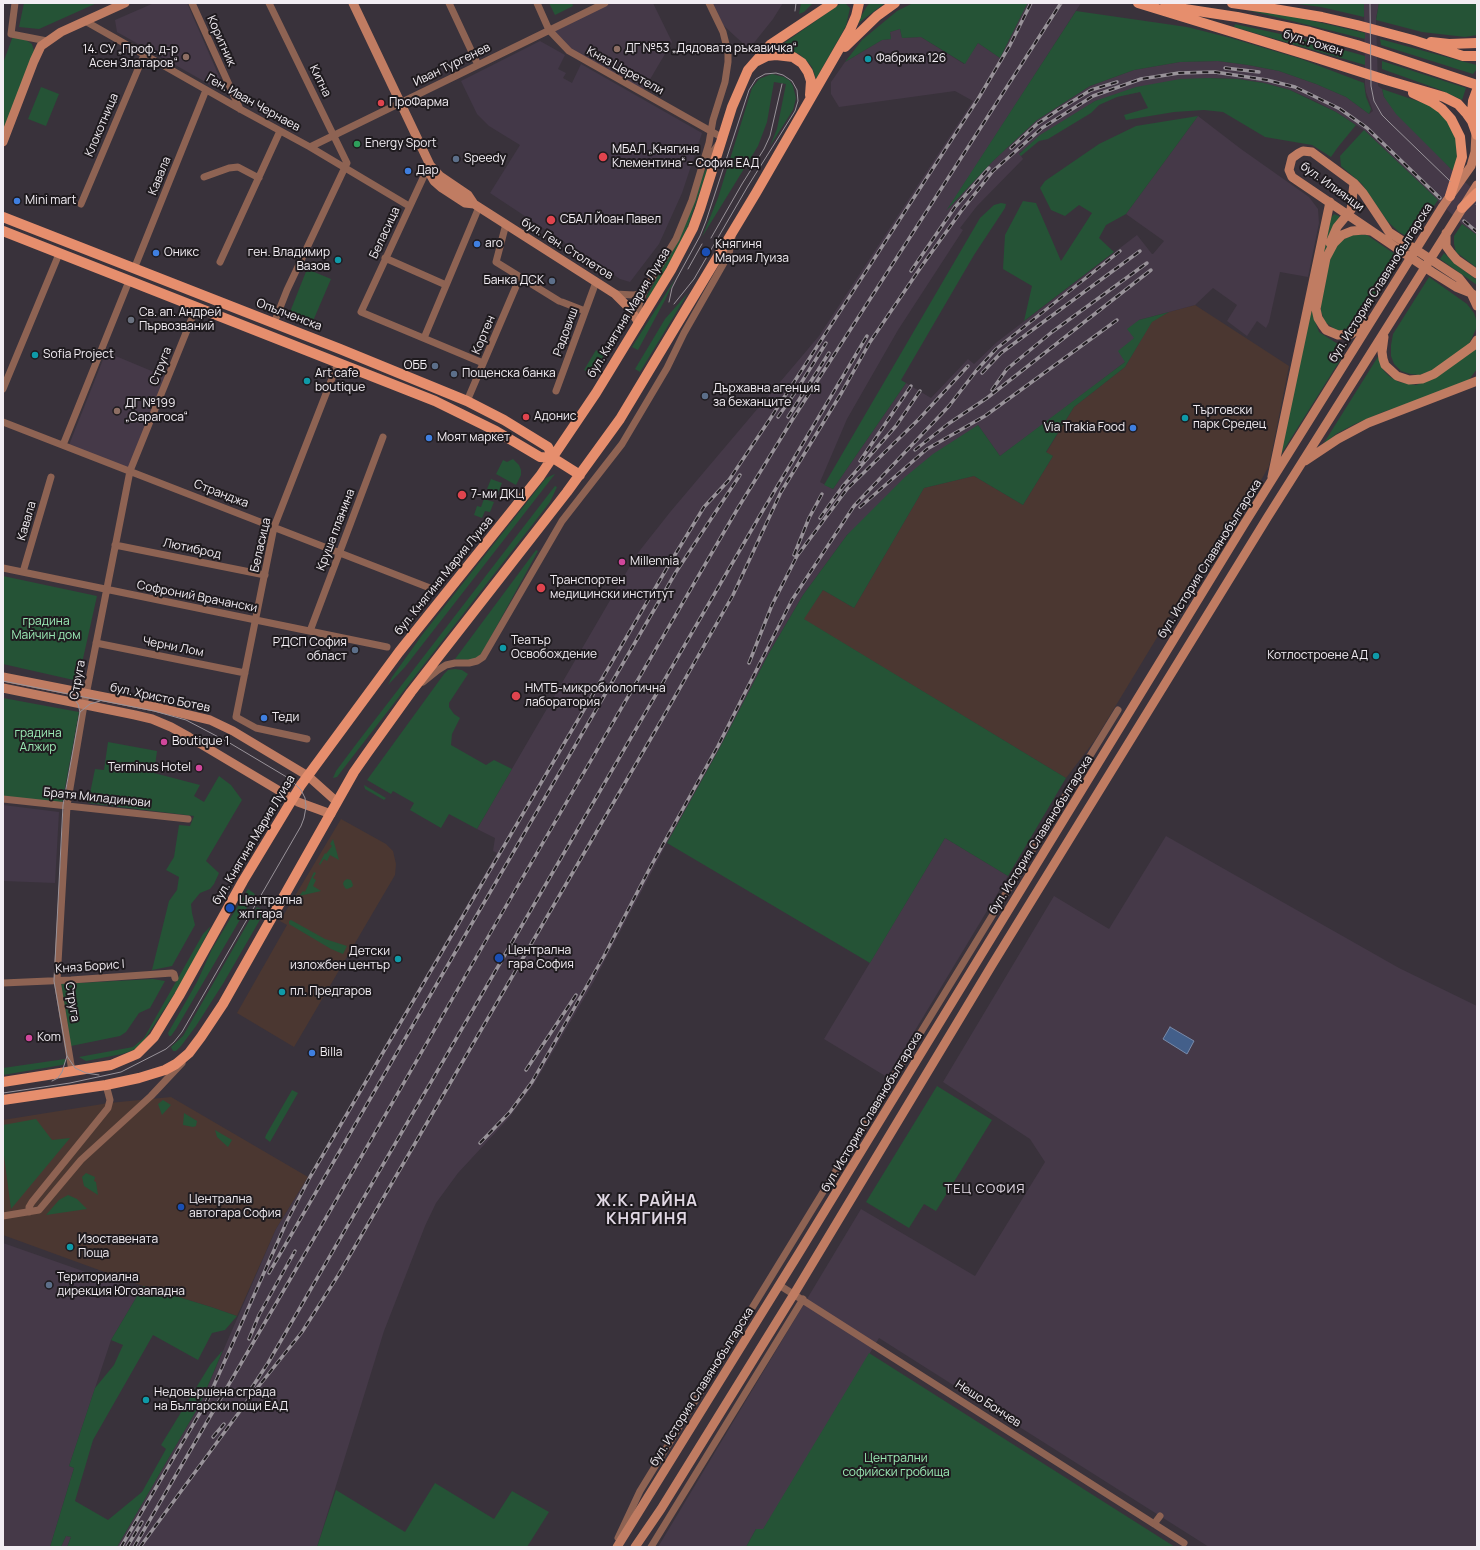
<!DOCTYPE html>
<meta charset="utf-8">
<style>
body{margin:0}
#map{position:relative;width:1480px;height:1550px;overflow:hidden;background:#39323b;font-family:Manrope,sans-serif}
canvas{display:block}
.frame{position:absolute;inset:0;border:4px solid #f2edf3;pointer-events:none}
</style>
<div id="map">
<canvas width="1480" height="1550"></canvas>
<div class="frame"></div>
</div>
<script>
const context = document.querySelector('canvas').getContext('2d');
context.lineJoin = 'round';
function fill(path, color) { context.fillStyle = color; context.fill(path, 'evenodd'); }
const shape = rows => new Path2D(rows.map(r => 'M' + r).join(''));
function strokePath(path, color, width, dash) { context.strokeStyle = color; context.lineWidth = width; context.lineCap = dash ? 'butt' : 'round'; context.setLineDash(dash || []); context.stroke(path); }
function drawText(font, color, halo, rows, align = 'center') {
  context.font = font + ' Manrope,sans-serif'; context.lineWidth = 4; context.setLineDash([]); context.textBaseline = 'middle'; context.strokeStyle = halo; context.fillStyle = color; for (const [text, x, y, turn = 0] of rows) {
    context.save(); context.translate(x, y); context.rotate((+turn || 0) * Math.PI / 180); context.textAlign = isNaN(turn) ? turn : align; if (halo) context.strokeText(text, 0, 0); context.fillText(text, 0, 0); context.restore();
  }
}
const commercial = shape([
 [1195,305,1289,366,1269,466,1233,530,1196,573,1095,740,1066,778,803,619,823,590,854,608,924,488,974,476,1023,505,1053,456,1046,453,1074,407,1125,367,1152,321,1169,312],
 [341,819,386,844,393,851,396,864,395,875,294,1047,237,1013,287,925,280,921],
 [171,1097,308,1177,276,1229,237,1316,211,1307,143,1286,3,1235,3,1120,109,1103]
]);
const built = shape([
 [154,3,187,3,222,83,216,88,117,32,115,20],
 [605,3,653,3,672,42,642,93,578,57,549,30],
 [713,3,783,3,773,19,749,49,723,25],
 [1027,3,1081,3,948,209,993,161,1037,120,1090,86,1134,70,1180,62,1218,61,1248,65,1279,71,1316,84,1346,97,1369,114,1373,111,1366,92,1365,84,1364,3,1379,3,1376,18,1378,86,1382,89,1384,97,1454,172,1477,193,1477,235,1462,224,1364,130,1336,112,1315,101,1290,90,1264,83,1238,79,1208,78,1095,101,1019,153,1023,159,977,206,960,228,963,230,898,330,847,419,820,482,833,489,906,383,931,398,968,359,974,364,997,342,1137,235,1152,254,1153,254,1164,241,1126,214,1198,116,1241,149,1309,197,1318,209,1319,223,1308,277,1280,272,1269,322,1266,328,1257,321,1247,336,1227,321,1237,305,1213,288,1195,305,1139,320,1134,338,1125,362,1057,414,1000,456,978,425,847,535,803,595,769,653,718,751,667,843,593,983,534,1084,508,1119,458,1173,436,1203,425,1226,384,1331,317,1547,117,1547,200,1404,276,1229,312,1171,497,853,493,851,495,838,477,829,637,554,671,511,819,336,973,101,955,91,839,107,831,94,831,82,845,62,882,40,891,39,890,32,900,29,902,38,921,37,964,64,978,43,1000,58],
 [106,352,166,377,128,469,69,445],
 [1166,836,1399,968,1477,1006,1477,1547,1209,1547,879,1338,763,1530,756,1529,746,1547,658,1547,861,1209,975,1276,1045,1162,1030,1139,943,1082,1054,896,1109,929],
 [945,838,1008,876,887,1077,824,1039],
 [3,1243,140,1291,111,1340,69,1466,74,1468,50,1547,3,1547],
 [66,1536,71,1537,67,1547,61,1547]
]);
const medical = shape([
 [540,41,565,55,558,69,566,73,563,78,572,83,581,64,702,133,682,193,659,244,630,282,620,279,490,193,520,145,489,126,477,114,461,81],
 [3,805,59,812,55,883,3,881]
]);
const green = shape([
 [24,3,97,3,39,29,19,27],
 [549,3,572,3,573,6,555,15],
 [801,3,813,3,804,12,799,14],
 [870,3,885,3,856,25,867,6],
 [913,3,1021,3,1027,4,1000,58,978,43,965,64,921,37,902,38,900,29,890,32,891,39,882,40,845,62,862,40,897,11],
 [1290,3,1364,3,1364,17,1321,7],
 [1379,3,1477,3,1477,35,1465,37,1422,32,1376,20],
 [840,4,846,4,850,8,846,26,816,79,812,67,807,61,799,54,787,50,777,48],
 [1243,9,1290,16,1322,23,1365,33,1365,39],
 [1076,11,1187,27,1231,38,1301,59,1364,83,1366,97,1371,109,1369,114,1346,97,1316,84,1279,71,1248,65,1218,61,1180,62,1134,70,1090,86,1037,120,993,161,946,211],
 [1235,24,1308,40,1365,56,1365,65,1234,27],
 [13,36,26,40,32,44,34,51,3,134,3,63],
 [1380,39,1461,61,1477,65,1477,69,1473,74,1381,45],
 [1382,61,1466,88,1462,100,1438,89,1382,69],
 [772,74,784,77,790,81,793,86,796,98,793,110,770,146,777,129,786,84,774,82,767,122,758,146,702,237,718,198,752,88,759,79],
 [1208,78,1238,79,1264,83,1290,90,1336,112,1356,125,1338,147,1331,157,1312,145,1265,137,1223,112,1204,110,1174,112,1126,120,1124,115,1148,108,1140,92,1117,97,1099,105,1091,113,1048,139,1039,141,1021,156,1019,154,1040,135,1095,101,1136,87,1180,79],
 [41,87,59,94,46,126,28,119],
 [1382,89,1429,105,1439,112,1447,119,1456,138,1457,159,1454,172,1396,114,1384,97],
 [1198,116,1126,214,1106,225,1099,238,1114,252,1024,321,1032,286,1003,269,1005,235,1023,201,1036,203,1061,261,1092,213,1079,205,1065,216,1051,210,1040,188,1045,181,1099,144,1136,126],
 [1364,130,1438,200,1417,231,1410,237,1408,237,1399,232,1388,222,1362,184,1341,166,1340,156],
 [706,169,707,171,688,226,674,255,650,296,647,298,646,297,676,244,696,196,705,170],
 [1001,203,1006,204,1005,208,974,255,901,380,906,383,833,489,824,485,980,218,994,205],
 [1334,214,1339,216,1339,219,1329,237,1313,308,1313,315,1319,332,1341,346,1342,357,1280,456,1330,219],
 [1462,224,1477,235,1477,268,1456,252,1454,244,1454,236],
 [1353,234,1367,235,1399,257,1359,323,1352,328,1345,331,1336,330,1325,322,1321,312,1321,300,1330,256,1334,245],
 [1444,253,1455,264,1477,280,1477,285,1440,259],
 [307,269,331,279,313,321,290,312],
 [1429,277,1467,304,1474,313,1477,322,1476,329,1468,346,1432,371,1419,375,1410,374,1401,371,1394,364,1391,356,1391,345,1393,334],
 [675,279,665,300,638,350,632,347],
 [688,293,640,372,635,369,665,319],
 [1169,312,1152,322,1125,367,1074,407,1046,452,1053,456,1023,505,974,476,924,488,854,608,823,590,804,619,1066,778,1008,876,945,838,870,963,667,843,718,751,769,653,803,595,847,535,905,477,933,454,978,425,1000,456,1125,362,1118,351,1134,338,1127,329,1139,320],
 [1477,347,1477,369,1468,381,1458,386,1383,412,1355,424,1336,434,1322,446,1379,355,1380,362,1384,371,1389,376,1399,382,1416,385,1435,378],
 [596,350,604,355,593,374,584,370],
 [513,459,519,465,521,470,521,475,516,485,496,474,503,460,507,462],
 [555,474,405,667,388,685,392,677,422,635,546,478],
 [491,479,502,483,498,493,487,489],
 [555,486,557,487,550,502,357,751,337,777,333,778,336,771,357,743],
 [484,499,494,502,490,512,485,511,482,518,474,515,477,506,481,507],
 [536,550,538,551,482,653,477,658,469,660,455,659],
 [3,576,97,596,78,681,3,664],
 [455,669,462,670,468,674,449,703,449,707,454,714,460,718,452,734,451,745,486,765,494,760,512,769,477,829,449,814,441,828,410,810,414,803,393,791,391,794,367,780,444,674,448,670],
 [3,698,79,712,62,804,3,797],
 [108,742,157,751,154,773,200,785,194,796,204,802,219,776,231,785,242,800,206,861,219,873,214,884,210,889,200,893,191,904,192,913,195,925,172,966,152,970,169,901,177,890,179,877,166,870,174,857,179,825,190,826,194,816,88,803,95,769,104,770],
 [364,785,386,798,384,800,365,789],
 [333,839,339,860,330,855,327,861,324,859,320,865,319,864,325,853,326,854,332,846,330,844],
 [314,872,316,873,313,878,316,880,313,886,321,891,299,896,303,891,305,892],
 [347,879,351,880,353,885,352,887,347,889,345,888,343,884,344,881],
 [248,889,255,894,176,1029,171,1036,169,1036,168,1033,197,982,212,949],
 [257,907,265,911,224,982,196,1026,181,1046,176,1051,173,1051,171,1047,183,1036],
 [291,920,325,939,347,946,343,954,331,949,289,924,289,921],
 [211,926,186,976,143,1042,134,1050,122,1054,86,1061,79,1057,133,1047,144,1038,203,934],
 [153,979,165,981,150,1008,139,1013,126,1032,120,1036,71,1046,61,984],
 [65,1059,65,1064,62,1065,3,1075,3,1068],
 [937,1086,992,1120,936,1211,924,1204,909,1228,866,1202],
 [292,1090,298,1093,270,1142,265,1138,266,1135],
 [163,1100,171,1105,162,1115,158,1104],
 [184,1113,197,1121,196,1126,193,1127,183,1125],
 [36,1119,52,1140,70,1138,11,1209,3,1148,3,1125],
 [215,1130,232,1140,228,1147,217,1137],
 [86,1173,95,1177,94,1181,96,1182,98,1195,84,1186,82,1177],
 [68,1195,77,1199,87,1209,46,1215,59,1200],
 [143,1286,211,1307,237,1316,225,1330,212,1333,198,1360,153,1335,93,1440,75,1501,108,1520,142,1492,166,1449,161,1445,210,1365,223,1350,200,1404,117,1547,67,1547,71,1537,66,1536,61,1547,50,1547,74,1468,69,1466,95,1388,114,1365,123,1345,111,1340],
 [869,1353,1175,1547,746,1547,756,1529,763,1529],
 [435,1483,494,1519,512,1491,549,1512,527,1547,317,1547,336,1490,405,1532]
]);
const water = shape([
 [1170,1027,1194,1041,1187,1054,1163,1039,1170,1027]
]);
const street = shape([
 [15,3,11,34,47,41],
 [192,3,240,109],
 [269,3,347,163,287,290,274,323],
 [449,3,478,65],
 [537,3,549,30,569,51,723,138,706,161],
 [85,21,240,109,310,147,409,206],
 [310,147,605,3],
 [429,165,361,312,483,363],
 [204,177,229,168,238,167,259,178],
 [81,204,144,55],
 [506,224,496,262,559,301],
 [385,258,446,285],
 [220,262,280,131],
 [134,269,206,90],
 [615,294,634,295,640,294,644,291],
 [562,302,585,311],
 [639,321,639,305,644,291,676,239,692,200,709,143,713,120,725,82,728,62,728,52,723,32,709,3],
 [424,338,479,207],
 [3,389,59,254],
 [556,391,596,282],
 [467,401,520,277],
 [3,422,430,588],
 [63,445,129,281],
 [115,545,265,575],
 [3,568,387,647],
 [23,572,51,477],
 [310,631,383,437],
 [96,643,245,673],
 [423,682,438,670,446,665,455,663,469,663,477,661,483,657,562,521,622,444,667,368,684,333,729,254,732,237],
 [307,739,256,728,236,717,274,527,338,363],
 [3,799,188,819],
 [3,983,71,980,172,973,174,974,175,978],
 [72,1071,57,980,67,806,84,705,130,471,196,308],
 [29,1212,29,1207,32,1202,108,1108,110,1100,106,1085],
 [3,1216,39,1210,81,1160,151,1096,182,1063],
 [779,1285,1184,1543],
 [1154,1524,1160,1516],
 [618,1538,640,1491,1118,710],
 [651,1547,803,1299]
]);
const secondary = shape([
 [353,3,430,165,440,176,468,195,474,204,615,294,630,309,639,323],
 [3,142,34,61,41,46,61,32,125,3],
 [430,166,430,174,434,181,442,188,465,203,474,204],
 [1446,233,1446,246,1451,253,1457,260,1477,274],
 [1330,243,1337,227,1351,210,1354,183],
 [1471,293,1456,287,1432,272,1292,177,1289,170,1292,158,1299,153,1303,151,1312,152,1354,183,1363,193,1389,232,1459,278,1471,293,1477,297],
 [1471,293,1477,306],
 [1369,321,1351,334,1338,335,1326,330,1323,326,1318,318,1316,309,1326,258,1334,243,1342,235,1352,231,1364,230,1371,231],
 [1384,337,1382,352,1383,359,1385,365,1397,376,1409,380,1422,379,1434,374,1473,346,1477,340],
 [1305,461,1338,439,1368,423,1477,381],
 [1272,477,1330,202],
 [3,677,155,707,210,720,233,731,308,776,337,802],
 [3,688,135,715,152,719,171,727,189,737,298,802,331,814],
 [617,1547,799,1253,1243,526,1443,206,1471,166,1475,152,1476,133],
 [635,1547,661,1509,794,1294,992,965,1267,518,1477,185]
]);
const primary = shape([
 [1138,3,1311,56,1386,80,1444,97,1458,104,1467,114,1472,121],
 [1232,3,1268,8,1322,17,1357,25,1413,40,1463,56,1477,56],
 [1165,6,1237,17,1310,32,1357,45,1477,85],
 [1431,42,1449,44,1477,43],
 [845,47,877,16,895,3],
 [757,61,767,56,776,55,793,57,802,63,808,72,811,81,810,95],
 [1477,90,1473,101,1472,113,1472,121,1477,135],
 [1413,93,1432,102,1442,109,1451,119,1460,137,1462,157,1450,196],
 [1462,208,1477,193],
 [3,217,340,349,467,401,504,420,548,447,553,458],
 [3,231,435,401,496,431,540,457,553,458,580,475],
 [3,1082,111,1065,137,1054,154,1037,179,996,243,881,301,785,399,652,540,476,596,393,671,270,693,228,700,209,732,107,748,70,770,45,833,3],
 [3,1100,106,1085,139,1078,165,1070,176,1064,189,1053,201,1037,223,1004,354,772,368,752,411,692,567,492,620,419,756,193,850,30,856,16,859,3]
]);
const tram = shape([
 [1370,3,1371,86,1374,101,1382,115,1389,122,1450,181],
 [795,11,796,3],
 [1476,205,1477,206],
 [711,238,742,184,764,149,770,136,782,84],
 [688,269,702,244],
 [669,302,672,288,677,278,700,236,706,221,749,90,756,79,765,74,776,73,783,75,792,81,797,90,798,101,795,111,748,186,694,279,674,304],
 [3,681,154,711,186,720,228,742,290,779,301,790,305,798,306,807,304,818,301,826,182,1032,174,1042,166,1049,121,1072,70,1083,3,1093],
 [80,712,90,704,100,701],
 [67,1056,75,1068,86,1073,99,1075],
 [52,1081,58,1078,62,1072,67,1056,54,981,63,805,80,712,78,704,73,698]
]);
const rail = shape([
 [1225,68,1259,72],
 [1011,148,1037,124,1058,110,1091,90,1117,82],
 [1464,221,1477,232],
 [911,271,955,207,989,168],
 [982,373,1001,353,1140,251],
 [992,390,1007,369,1052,332,1147,263],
 [778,417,798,388,826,343],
 [788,417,829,353],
 [915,450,948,424,987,398,1151,270],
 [860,461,911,386],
 [860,507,927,449,985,416,1117,320],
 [820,518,843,486,896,426,920,391],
 [794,555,809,518,822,494],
 [749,663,772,605,797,556,847,489,919,419,968,366],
 [526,1070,576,995],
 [480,1143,510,1112,532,1082,604,956,651,866,718,746,792,600,854,506,949,406,976,371,996,349,1120,251],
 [269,1273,676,572,740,475],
 [249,1339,259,1315,295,1251],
 [251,1389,268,1363,352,1218,762,512,867,336],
 [213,1437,224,1424],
 [121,1547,207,1401,287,1221,310,1177,667,568,704,507,729,480,770,419,978,99,1010,45,1031,3],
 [127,1547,142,1522],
 [134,1547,334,1204,481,949,738,508,794,417,1061,3],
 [140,1547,254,1392,302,1332,339,1274,661,721,733,595,781,492,842,392,870,342,921,267,962,210,993,171,1042,128,1093,96,1141,79,1179,73,1215,72,1267,80,1295,87,1340,109,1367,128,1440,198]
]);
const markers = [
 [617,49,4,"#8d6e63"],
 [186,57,4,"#8d6e63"],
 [868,59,4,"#0f9aa8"],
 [381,103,4,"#e0444e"],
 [357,144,4,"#2e9e5b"],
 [603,157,5,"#e0444e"],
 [456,159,4,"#5c6f8a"],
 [408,171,4,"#3f7fe0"],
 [17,201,4,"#3f7fe0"],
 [551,220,5,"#e0444e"],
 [477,244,4,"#3f7fe0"],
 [706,252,5,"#1a4fb4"],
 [156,253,4,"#3f7fe0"],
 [338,260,4,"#0f9aa8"],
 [552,281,4,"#5c6f8a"],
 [131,320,4,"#6b7280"],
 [35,355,4,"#0f9aa8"],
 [435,366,4,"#5c6f8a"],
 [454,374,4,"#5c6f8a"],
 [307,381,4,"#0f9aa8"],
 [705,396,4,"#5c6f8a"],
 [117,411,4,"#8d6e63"],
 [526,417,4,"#e0444e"],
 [1185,418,4,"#0f9aa8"],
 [1133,428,4,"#3f7fe0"],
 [429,438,4,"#3f7fe0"],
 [462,495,5,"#e0444e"],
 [622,562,4,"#d1479c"],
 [541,588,5,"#e0444e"],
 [503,648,4,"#0f9aa8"],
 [355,650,4,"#5c6f8a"],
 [1376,656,4,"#0f9aa8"],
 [516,696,5,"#e0444e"],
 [264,718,4,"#3f7fe0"],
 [164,742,4,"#d1479c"],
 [199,768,4,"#d1479c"],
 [230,908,5,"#1a4fb4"],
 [499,958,5,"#1a4fb4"],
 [398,959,4,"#0f9aa8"],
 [282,992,4,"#0f9aa8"],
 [29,1038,4,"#d1479c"],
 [312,1053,4,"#3f7fe0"],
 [181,1207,4,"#1a4fb4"],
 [70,1247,4,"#0f9aa8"],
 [49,1285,4,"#5c6f8a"],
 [146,1400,4,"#0f9aa8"]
];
const streetNames = [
 ["Коритник",221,41,66],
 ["бул. Рожен",1313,43,17],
 ["Иван Тургенев",452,65,-26],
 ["Княз Церетели",625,71,29],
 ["Китна",320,81,64],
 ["Ген. Иван Чернаев",253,103,29],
 ["Клокотница",102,125,-67],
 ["Кавала",160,176,-68],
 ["бул. Илиянци",1332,187,36],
 ["Беласица",385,233,-65],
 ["бул. Ген. Столетов",567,249,32],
 ["бул. История Славянобългарска",1381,283,-58],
 ["бул. Княгиня Мария Луиза",629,313,-59],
 ["Опълченска",289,315,21],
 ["Радовиш",566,332,-70],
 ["Кортен",484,335,-67],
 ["Струга",161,366,-68],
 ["Странджа",221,494,21],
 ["Кавала",27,521,-74],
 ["Круша планина",336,530,-69],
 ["Беласица",261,545,-77],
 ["Лютиброд",192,549,12],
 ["бул. История Славянобългарска",1210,559,-58],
 ["бул. Княгиня Мария Луиза",444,576,-51],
 ["Софроний Врачански",197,597,11],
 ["Черни Лом",173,647,11],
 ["Струга",78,680,-79],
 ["бул. Христо Ботев",160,698,12],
 ["Братя Миладинови",97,798,6],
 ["бул. История Славянобългарска",1041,835,-58],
 ["бул. Княгиня Мария Луиза",254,840,-59],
 ["Княз Борис I",90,967,-4],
 ["Струга",72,1002,81],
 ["бул. История Славянобългарска",872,1112,-59],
 ["бул. История Славянобългарска",702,1387,-58],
 ["Нешо Бончев",988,1404,33]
];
const poiNames = [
 ["ДГ №53 „Дядовата ръкавичка“",625,49],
 ["14. СУ „Проф. д-р",178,50,"right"],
 ["Асен Златаров“",178,64,"right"],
 ["Фабрика 126",876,59],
 ["ПроФарма",389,103],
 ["Energy Sport",365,144],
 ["МБАЛ „Княгиня",612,150],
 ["Клементина“ - София ЕАД",612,164],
 ["Speedy",464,159],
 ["Дар",416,171],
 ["Mini mart",25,201],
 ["СБАЛ Йоан Павел",560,220],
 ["aro",485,244],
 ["Княгиня",715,245],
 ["Мария Луиза",715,259],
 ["Оникс",164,253],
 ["ген. Владимир",330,253,"right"],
 ["Вазов",330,267,"right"],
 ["Банка ДСК",544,281,"right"],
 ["Св. ап. Андрей",139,313],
 ["Първозваний",139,327],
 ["Sofia Project",43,355],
 ["ОББ",427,366,"right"],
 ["Art cafe",315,374],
 ["boutique",315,388],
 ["Пощенска банка",462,374],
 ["Държавна агенция",713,389],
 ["за бежанците",713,403],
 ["ДГ №199",125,404],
 ["„Сарагоса“",125,418],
 ["Търговски",1193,411],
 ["парк Средец",1193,425],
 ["Адонис",534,417],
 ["Via Trakia Food",1125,428,"right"],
 ["Моят маркет",437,438],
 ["7-ми ДКЦ",471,495],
 ["Millennia",630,562],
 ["Транспортен",550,581],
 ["медицински институт",550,595],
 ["Театър",511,641],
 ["Освобождение",511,655],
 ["Р'ДСП София",347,643,"right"],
 ["област",347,657,"right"],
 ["Котлостроене АД",1368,656,"right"],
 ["НМТБ-микробиологична",525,689],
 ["лаборатория",525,703],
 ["Теди",272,718],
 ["Boutique 1",172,742],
 ["Terminus Hotel",191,768,"right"],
 ["Централна",239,901],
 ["жп гара",239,915],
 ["Централна",508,951],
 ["гара София",508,965],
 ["Детски",390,952,"right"],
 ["изложбен център",390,966,"right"],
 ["пл. Предгаров",290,992],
 ["Kom",37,1038],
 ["Billa",320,1053],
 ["Централна",189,1200],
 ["автогара София",189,1214],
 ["Изоставената",78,1240],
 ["Поща",78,1254],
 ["Териториална",57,1278],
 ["дирекция Югозападна",57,1292],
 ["Недовършена сграда",154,1393],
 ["на Български пощи ЕАД",154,1407]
];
const parkNames = [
 ["градина",46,622],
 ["Майчин дом",46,636],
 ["градина",38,734],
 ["Алжир",38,748],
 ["Централни",896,1459],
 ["софийски гробища",896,1473]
];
const neighbourhoodNames = [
 ["ТЕЦ СОФИЯ",985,1189]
];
const districtNames = [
 ["Ж.К. РАЙНА",647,1202],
 ["КНЯГИНЯ",647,1220]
];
fill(commercial, '#4b3731');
fill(built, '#453948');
fill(medical, '#433848');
fill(green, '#255336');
fill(water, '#435f8a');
strokePath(water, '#788aaa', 1);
strokePath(street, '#8e6353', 7);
strokePath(secondary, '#c07c62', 9);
strokePath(primary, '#e68e6d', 10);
strokePath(tram, '#99939a', 1);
strokePath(rail, '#99939a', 3.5);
strokePath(rail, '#1f1b1f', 2, [6]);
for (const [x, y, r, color] of markers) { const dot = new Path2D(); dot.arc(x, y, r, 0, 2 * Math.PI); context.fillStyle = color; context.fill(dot); strokePath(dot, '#1f1b1f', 1.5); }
drawText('12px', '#f2edf3', '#1f1b1f', streetNames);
drawText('12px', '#f2edf3', '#1f1b1f', poiNames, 'left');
drawText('12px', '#9beab5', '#1f1b1f', parkNames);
context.letterSpacing = '1px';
drawText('13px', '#e1d8e4', '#1f1b1f', neighbourhoodNames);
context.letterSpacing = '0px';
context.letterSpacing = '1px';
drawText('bold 16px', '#e1d8e4', '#1f1b1f', districtNames);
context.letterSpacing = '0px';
</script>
